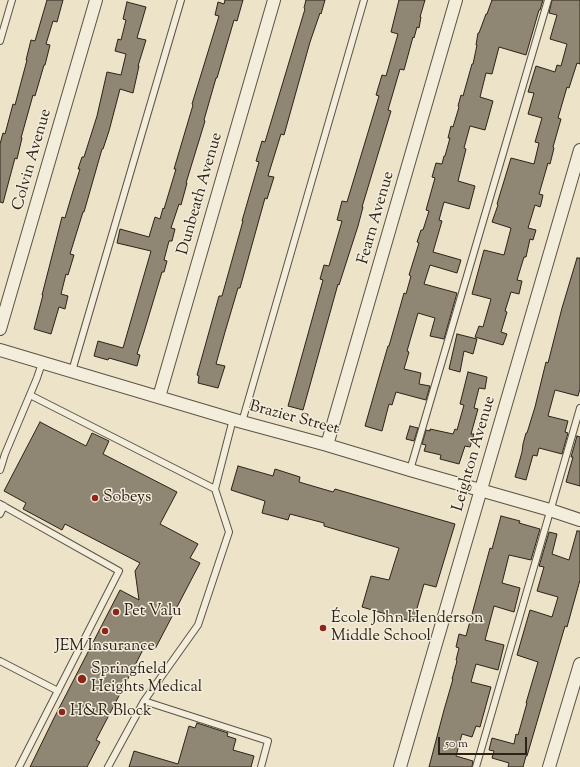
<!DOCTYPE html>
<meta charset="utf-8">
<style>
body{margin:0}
#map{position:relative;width:580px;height:767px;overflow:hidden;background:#ece3c9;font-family:"Sorts Mill Goudy",serif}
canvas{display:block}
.scale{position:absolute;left:438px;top:737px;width:89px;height:18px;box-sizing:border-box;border:2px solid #2d2217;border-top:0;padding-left:5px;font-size:12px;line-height:14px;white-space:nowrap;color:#2d2217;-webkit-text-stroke:3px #f3eddc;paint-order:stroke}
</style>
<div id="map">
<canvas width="580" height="767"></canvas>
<div class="scale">50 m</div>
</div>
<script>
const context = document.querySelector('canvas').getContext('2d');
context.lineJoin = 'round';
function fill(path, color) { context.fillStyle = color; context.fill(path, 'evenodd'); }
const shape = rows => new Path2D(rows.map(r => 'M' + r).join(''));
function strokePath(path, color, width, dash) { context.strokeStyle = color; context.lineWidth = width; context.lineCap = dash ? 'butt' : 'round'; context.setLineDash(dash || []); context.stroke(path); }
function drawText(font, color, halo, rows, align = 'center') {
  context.font = font + ' "Sorts Mill Goudy",serif'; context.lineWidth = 3; context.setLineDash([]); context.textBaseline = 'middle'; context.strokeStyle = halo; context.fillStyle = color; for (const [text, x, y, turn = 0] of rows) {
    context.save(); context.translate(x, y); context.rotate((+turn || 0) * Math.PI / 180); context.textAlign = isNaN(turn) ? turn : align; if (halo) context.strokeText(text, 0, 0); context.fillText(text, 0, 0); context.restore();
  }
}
const building = shape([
 [47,0,63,0,57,22,53,21,46,44,50,45,45,65,44,65,35,96,33,95,21,138,22,138,17,159,15,158,3,203,0,202,0,144,3,133,5,134,13,104,15,105,27,60,26,60,31,40,35,41,47,0],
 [225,0,243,0,237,21,234,20,217,78,216,78,204,120,205,121,186,183,187,183,181,205,179,204,171,228,175,229,172,241,169,241,164,260,167,261,164,272,162,272,144,332,137,354,140,355,137,366,109,358,108,360,94,356,98,341,123,348,151,251,117,243,120,229,149,237,155,217,160,219,163,208,164,209,176,169,174,169,193,105,192,104,219,16,215,15,218,2,224,4,225,0],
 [306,0,325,0,321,14,320,13,310,42,284,135,281,134,268,176,274,177,267,199,265,198,240,288,238,288,225,332,216,364,225,366,218,388,198,383,199,376,197,375,219,296,222,296,234,253,243,221,242,221,259,162,256,161,262,141,265,142,305,9,304,8,306,0],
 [399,0,425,0,420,17,421,17,419,28,417,27,414,38,413,37,404,70,400,69,388,110,391,111,362,207,363,207,358,226,339,285,338,284,303,410,288,406,323,280,320,279,324,265,329,266,342,221,337,220,342,201,347,202,379,96,376,95,382,75,386,76,398,34,391,32,399,0],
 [492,0,543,0,540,10,539,10,526,55,499,47,492,74,486,73,480,97,493,101,485,130,470,126,464,148,466,149,458,181,475,186,469,209,444,202,439,220,442,221,433,252,461,260,457,273,430,265,424,284,457,293,444,339,430,336,435,318,418,313,407,351,409,352,404,369,421,373,419,384,430,386,426,400,396,392,392,405,389,404,382,431,365,426,379,377,388,346,389,346,404,293,406,294,411,276,409,275,419,243,417,242,421,230,423,230,429,211,426,210,435,178,432,177,436,163,442,164,444,156,445,156,450,138,448,138,451,126,453,127,459,107,458,106,461,95,463,96,472,64,473,64,477,45,476,45,478,33,479,33,486,14,487,14,492,0],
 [552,0,580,0,580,64,577,63,569,88,567,87,558,118,561,119,553,147,554,148,550,164,548,163,539,194,543,195,541,204,540,207,535,205,528,228,536,230,533,240,530,239,526,257,524,257,517,280,522,281,519,294,511,292,505,311,507,312,501,332,507,334,503,345,475,337,479,326,483,327,491,299,472,294,484,250,504,255,511,228,492,222,498,205,497,204,511,158,534,164,539,143,535,142,542,118,528,114,534,93,528,92,536,66,555,72,557,65,561,66,567,44,550,39,557,15,549,13,552,0],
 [127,2,146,7,137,38,146,40,138,66,139,66,133,93,120,89,109,131,103,149,102,149,84,212,83,212,70,254,74,255,68,275,66,274,61,294,68,296,65,309,59,307,51,334,34,329,43,295,42,295,62,217,65,218,73,191,80,169,78,169,82,157,84,157,97,116,107,72,121,75,126,54,115,51,118,39,121,40,126,20,123,19,127,2],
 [577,258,580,258,580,389,578,396,555,390,548,416,568,421,565,432,568,433,562,454,539,448,537,456,533,455,526,480,515,477,522,452,523,444,526,433,527,433,535,407,546,362,548,363,562,308,577,258],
 [457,334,477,339,473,354,464,351,460,372,449,369,457,334],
 [468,372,487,377,485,389,479,388,474,408,478,409,471,434,474,434,470,447,465,446,459,464,440,459,441,455,424,451,426,445,422,444,426,430,430,431,430,429,453,434,455,429,457,430,464,405,460,404,468,372],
 [40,422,86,446,92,433,109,441,103,454,177,492,160,524,198,544,190,558,200,563,155,649,146,644,96,740,100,742,87,767,30,767,54,718,120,590,139,600,135,571,140,563,65,524,62,530,23,509,26,503,4,491,40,422],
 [410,426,418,428,414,441,406,439,410,426],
 [577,436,580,437,580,486,566,482,573,457,571,457,577,436],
 [238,466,273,476,275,469,300,477,299,482,333,492,335,489,455,524,436,587,424,584,413,622,362,607,371,576,389,580,399,548,324,526,324,523,290,514,288,520,262,513,265,501,231,490,238,466],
 [501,516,520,521,519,523,540,529,531,560,509,555,502,583,520,588,514,612,494,606,485,640,504,645,498,670,476,664,471,682,491,687,480,727,476,726,472,737,462,734,456,756,473,761,472,767,429,767,444,710,453,679,452,679,457,661,456,660,459,648,456,647,459,634,466,636,490,548,492,549,501,516],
 [577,531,580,531,580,580,567,627,565,626,527,756,526,756,523,767,508,767,509,763,492,758,494,751,489,750,492,738,514,744,516,734,518,735,527,703,526,703,538,662,517,655,530,610,552,617,558,597,537,591,544,567,539,566,540,563,549,532,557,534,552,554,569,560,577,531],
 [197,723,228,733,227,736,236,739,233,750,254,756,251,767,129,767,134,751,178,764,189,726,195,728,197,723]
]);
const service = shape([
 [0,41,12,0],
 [72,371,181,0],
 [30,395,215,489],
 [242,422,364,0],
 [0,470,5,454,37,378,42,363],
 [410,470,548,0],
 [0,504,119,571,19,767],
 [0,514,4,506],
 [0,661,58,691],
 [144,701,268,741,261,767],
 [108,767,144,701,198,625,229,532,215,489,233,419],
 [476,767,580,408]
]);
const minor = shape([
 [0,329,96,0],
 [0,350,242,422,327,445,410,470,550,510,580,520],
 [159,397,274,0],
 [327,445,456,0],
 [400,767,580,150],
 [549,767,580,664]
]);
const markers = [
 [95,498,4,"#8f2418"],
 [116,612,4,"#8f2418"],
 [323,628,4,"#8f2418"],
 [105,631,4,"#8f2418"],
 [82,679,5,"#8f2418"],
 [62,712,4,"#8f2418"]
];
const streetNames = [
 ["Colvin Avenue",33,160,-74],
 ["Dunbeath Avenue",201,194,-74],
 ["Fearn Avenue",377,218,-74],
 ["Brazier Street",294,419,15],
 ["Leighton Avenue",475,454,-74]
];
const poiNames = [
 ["Sobeys",103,498],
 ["Pet Valu",124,612],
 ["École John Henderson",331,619],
 ["Middle School",331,637],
 ["JEM Insurance",105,647,"center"],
 ["Springfield",91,670],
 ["Heights Medical",91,688],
 ["H&R Block",70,712]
];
fill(building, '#908674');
strokePath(building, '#2d2217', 1);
strokePath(service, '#5d5244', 8);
strokePath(minor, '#5d5244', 14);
strokePath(service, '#f3eddc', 6);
strokePath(minor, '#f3eddc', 12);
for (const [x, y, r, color] of markers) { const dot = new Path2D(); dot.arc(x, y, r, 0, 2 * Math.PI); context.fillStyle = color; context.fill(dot); strokePath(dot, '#f3eddc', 1.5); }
drawText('16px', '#2d2217', '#f3eddc', streetNames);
drawText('16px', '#2d2217', '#f3eddc', poiNames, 'left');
</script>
